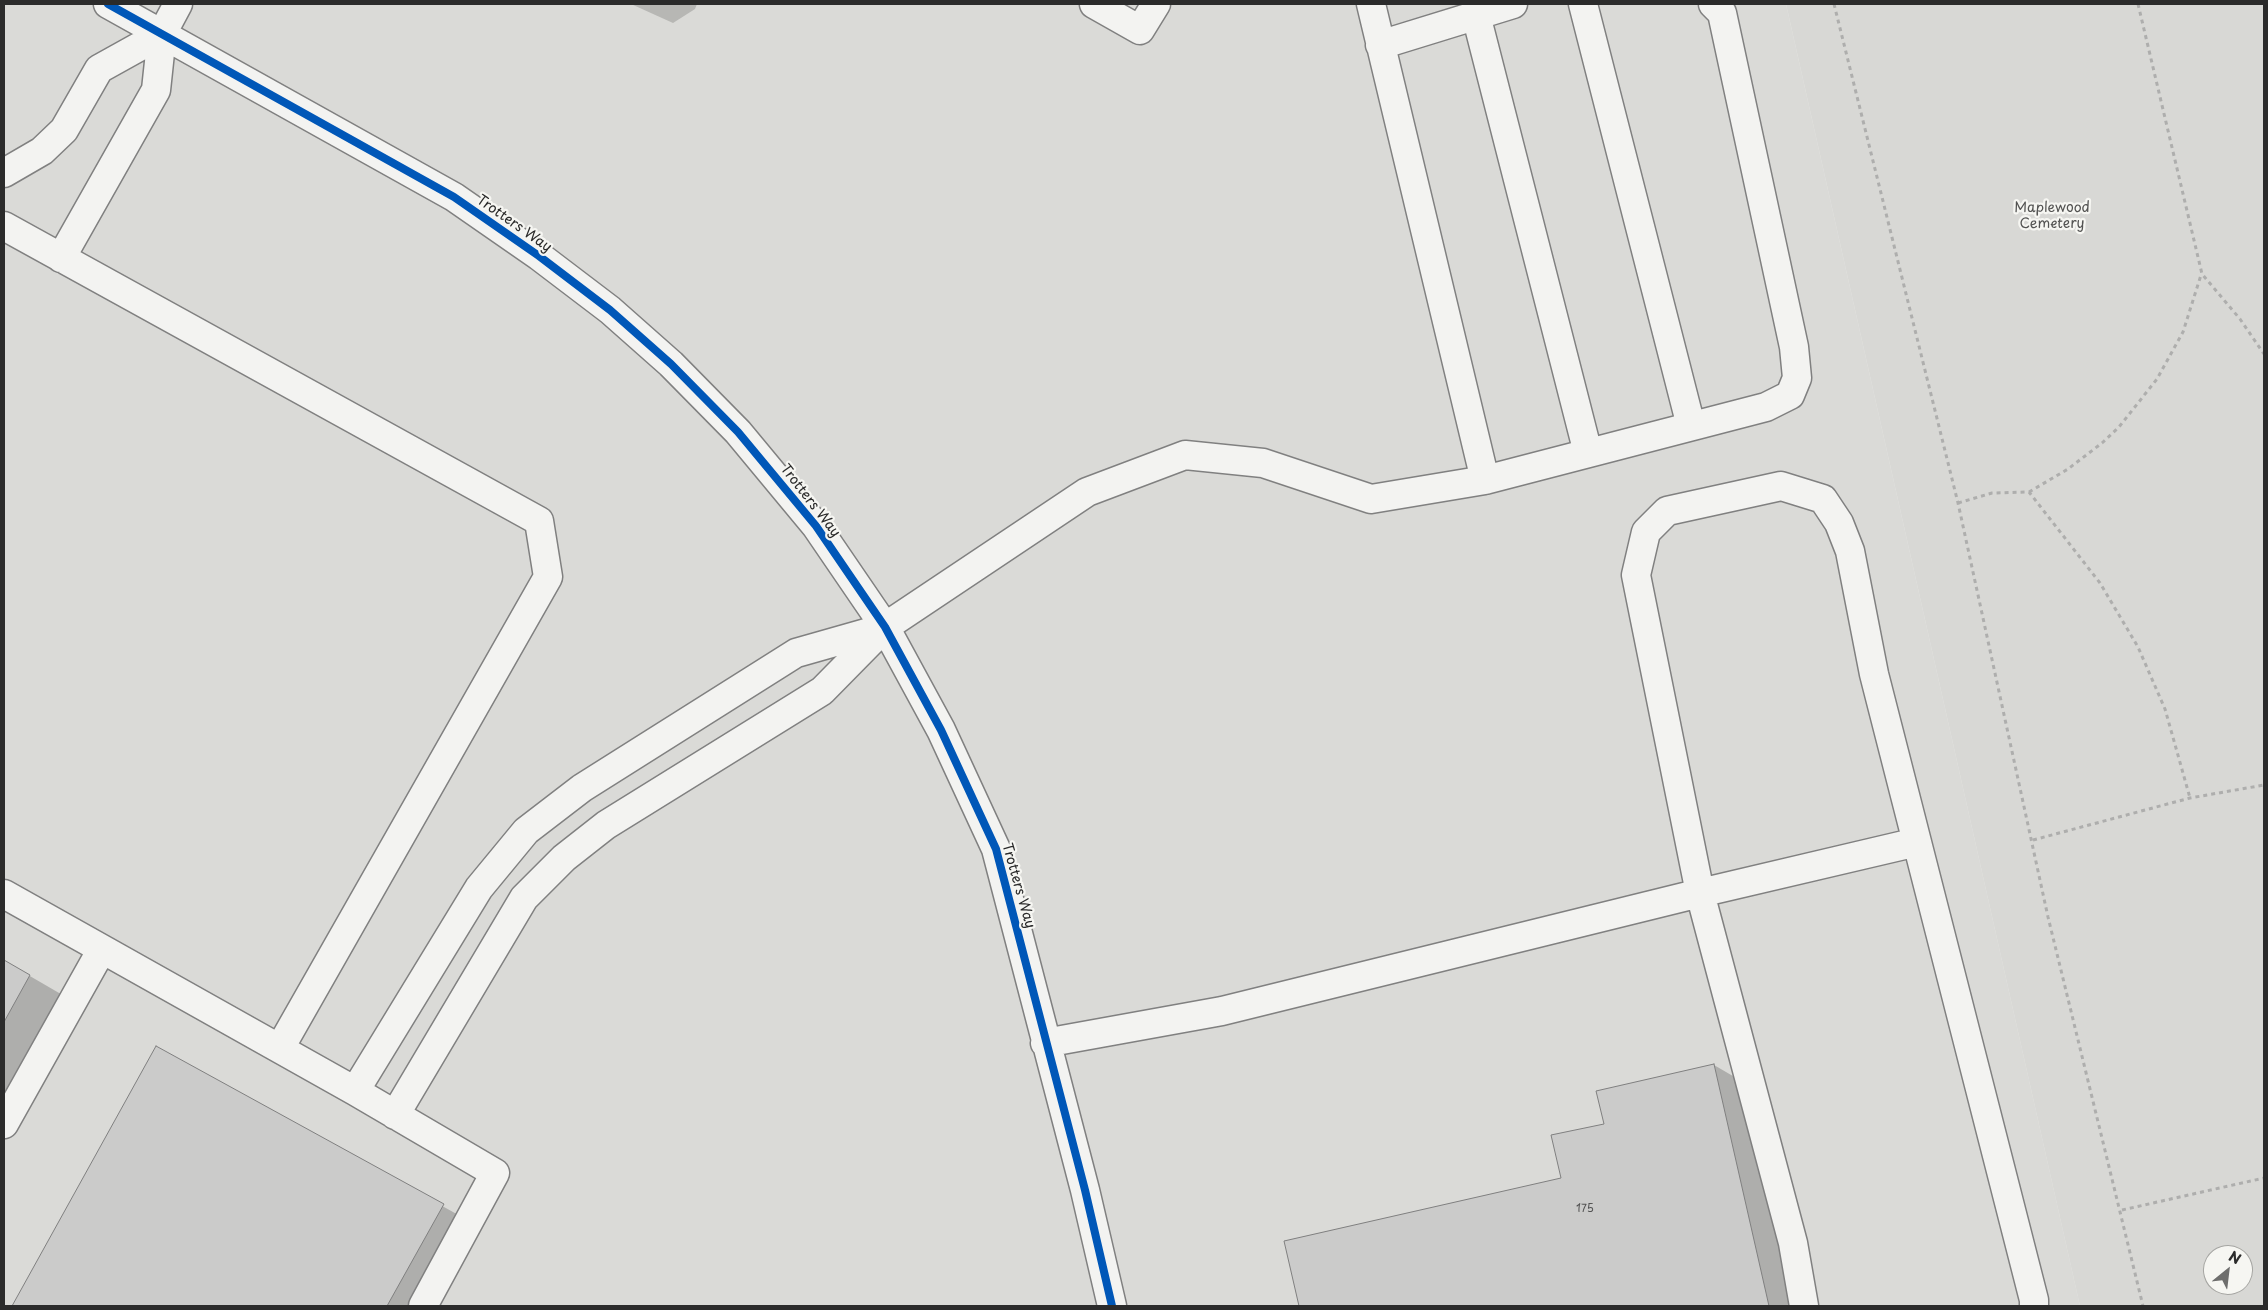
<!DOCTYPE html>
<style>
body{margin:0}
#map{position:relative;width:2268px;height:1310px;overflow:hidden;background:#e9e9e7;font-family:"Playpen Sans",sans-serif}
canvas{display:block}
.frame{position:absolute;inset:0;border:5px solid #2b2b2b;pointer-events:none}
.north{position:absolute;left:2203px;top:1245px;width:50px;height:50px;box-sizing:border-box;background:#f6f6f2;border:1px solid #a5a5a2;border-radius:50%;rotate:29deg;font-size:14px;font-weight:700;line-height:20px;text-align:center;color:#2b2b2b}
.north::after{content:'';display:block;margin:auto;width:18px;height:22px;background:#6e6e6d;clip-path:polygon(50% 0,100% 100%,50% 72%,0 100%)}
</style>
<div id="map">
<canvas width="2268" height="1310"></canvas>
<div class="frame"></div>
<div class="north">N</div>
</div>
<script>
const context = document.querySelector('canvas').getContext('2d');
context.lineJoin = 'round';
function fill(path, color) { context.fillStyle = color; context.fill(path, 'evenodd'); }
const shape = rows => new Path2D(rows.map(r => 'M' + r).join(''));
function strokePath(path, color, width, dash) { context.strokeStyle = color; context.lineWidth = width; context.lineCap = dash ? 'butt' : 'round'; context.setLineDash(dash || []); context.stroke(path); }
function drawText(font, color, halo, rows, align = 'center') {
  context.font = font + ' "Playpen Sans",sans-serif'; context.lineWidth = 4.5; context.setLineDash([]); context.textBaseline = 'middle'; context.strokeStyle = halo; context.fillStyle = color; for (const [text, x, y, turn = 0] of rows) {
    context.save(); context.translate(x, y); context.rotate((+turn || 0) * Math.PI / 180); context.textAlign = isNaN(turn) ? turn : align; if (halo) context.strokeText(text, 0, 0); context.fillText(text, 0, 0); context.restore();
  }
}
const built = shape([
 [4,4,1786,4,2080,1306,4,1306]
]);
const green = shape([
 [1786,4,2264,4,2264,1306,2080,1306],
 [2213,1255,2243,1255,2243,1285,2213,1285]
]);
const water = shape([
 [631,4,697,4,695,9,673,23]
]);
const shadow = shape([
 [4,961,66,997,4,1108],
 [156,1047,471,1222,424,1306,14,1306],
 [1714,1065,1750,1086,1800,1306,1300,1306,1285,1241,1562,1179,1605,1125]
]);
const building = shape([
 [4,960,30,975,4,1022,4,960],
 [156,1046,444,1204,387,1306,12,1306,156,1046],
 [1714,1064,1769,1306,1299,1306,1284,1241,1561,1178,1551,1135,1604,1124,1596,1091,1714,1064]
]);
const path = shape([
 [1834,4,1958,503,2048,917,2143,1306],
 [2138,4,2202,274,2240,319,2264,354],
 [2029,492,2068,469,2102,443,2119,427,2157,379,2183,332,2201,275],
 [1958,503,1992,493,2029,492,2100,583,2138,647,2165,709,2190,798],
 [2033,840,2190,798,2264,785],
 [2122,1210,2264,1178]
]);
const minor = shape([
 [108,4,454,197,539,256,610,310,671,364,738,432,816,526,885,627,941,730,996,849,1085,1190,1112,1306],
 [1094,4,1140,30,1156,4],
 [1371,4,1485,480,1766,407,1790,395,1797,378,1794,347,1722,13,1713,4],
 [1583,4,1691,426],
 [1476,15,1588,453],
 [1380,45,1513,4],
 [4,173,42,151,64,130,99,69,162,34],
 [4,226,539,521,548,577,280,1048],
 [61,258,156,90,162,34,178,4],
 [4,894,355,1091,495,1173,423,1306],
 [1045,1043,1222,1011,1700,893,1917,842],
 [355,1091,479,888,526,831,582,788,796,653,884,628],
 [395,1115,524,898,564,858,606,825,822,691,885,627,1087,492,1185,455,1263,463,1371,499,1485,480],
 [4,1124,102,949],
 [1804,1306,1793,1243,1700,893,1636,575,1646,532,1667,511,1781,486,1823,499,1839,523,1850,551,1874,674,2034,1300,2034,1306]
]);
const cycleway = shape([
 [108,4,454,197,539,256,610,310,671,364,738,432,816,526,885,627,941,730,996,849,1085,1190,1112,1306]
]);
const numberNames = [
 ["175",1585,1209]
];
const parkNames = [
 ["Maplewood",2052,208],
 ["Cemetery",2052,224]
];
const streetNames = [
 ["Trotters Way",514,224,35],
 ["Trotters Way",810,501,52],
 ["Trotters Way",1018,886,74]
];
fill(built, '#dadad7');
fill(green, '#d8d8d5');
fill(water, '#b7b7b4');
fill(shadow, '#0003');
fill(building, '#cbcbca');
strokePath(building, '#808080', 1);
strokePath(minor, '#808080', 31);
strokePath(path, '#aeaead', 3, [4, 4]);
strokePath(minor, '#f3f3f1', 28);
strokePath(cycleway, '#0057b8', 8);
drawText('11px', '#535353', null, numberNames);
drawText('14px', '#535352', '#f6f6f2', parkNames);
drawText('14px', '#2b2b2b', '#f6f6f2', streetNames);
</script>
